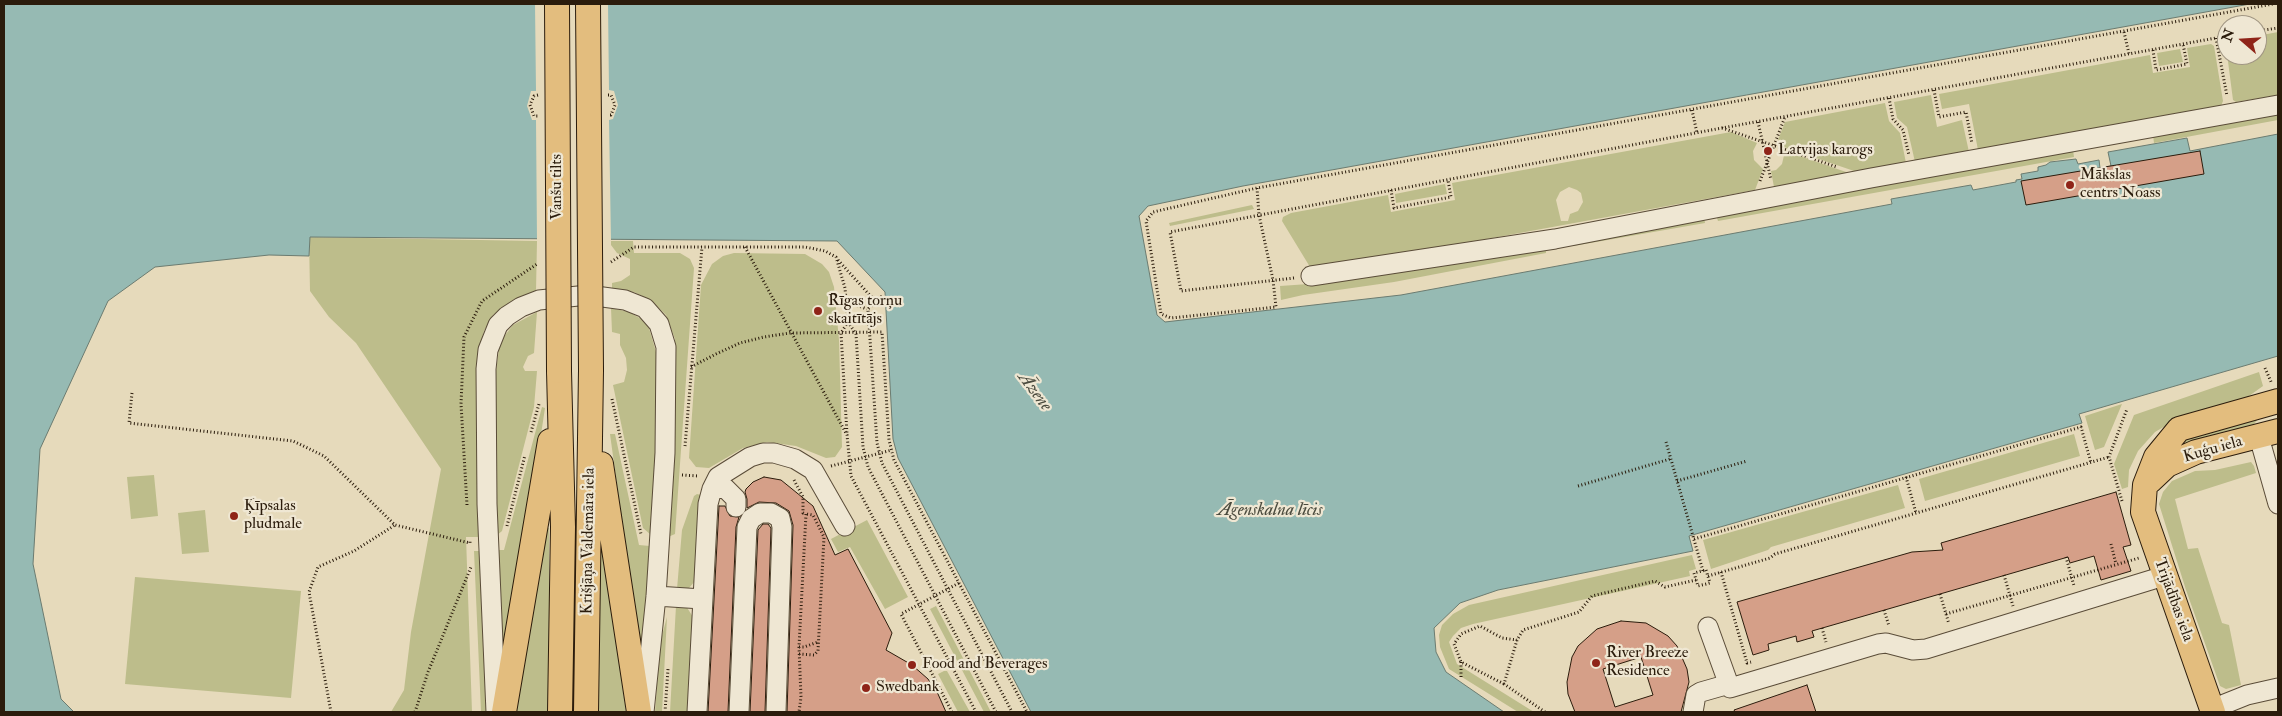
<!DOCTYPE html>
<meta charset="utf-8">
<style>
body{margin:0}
#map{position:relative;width:2282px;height:716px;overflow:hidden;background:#e6dabb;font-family:"IM FELL Double Pica",serif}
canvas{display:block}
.frame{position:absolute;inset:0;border:5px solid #2b1c0c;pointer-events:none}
.north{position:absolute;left:2217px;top:15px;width:50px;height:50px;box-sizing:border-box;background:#efe7d3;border:1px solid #a19683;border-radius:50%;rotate:289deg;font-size:14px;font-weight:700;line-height:20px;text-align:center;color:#2b1c0c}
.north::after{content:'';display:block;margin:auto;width:18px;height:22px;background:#8f2418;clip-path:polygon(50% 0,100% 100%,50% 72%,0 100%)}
</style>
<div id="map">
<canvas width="2282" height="716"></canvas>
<div class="frame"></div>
<div class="north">N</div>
</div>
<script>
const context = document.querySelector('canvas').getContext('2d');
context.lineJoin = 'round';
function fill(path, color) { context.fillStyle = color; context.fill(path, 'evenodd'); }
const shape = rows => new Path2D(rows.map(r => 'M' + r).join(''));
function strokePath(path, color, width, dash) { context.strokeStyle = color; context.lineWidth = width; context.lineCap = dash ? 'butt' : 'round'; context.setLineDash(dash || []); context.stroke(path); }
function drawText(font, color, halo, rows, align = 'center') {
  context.font = font + ' "IM FELL Double Pica",serif'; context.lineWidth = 4.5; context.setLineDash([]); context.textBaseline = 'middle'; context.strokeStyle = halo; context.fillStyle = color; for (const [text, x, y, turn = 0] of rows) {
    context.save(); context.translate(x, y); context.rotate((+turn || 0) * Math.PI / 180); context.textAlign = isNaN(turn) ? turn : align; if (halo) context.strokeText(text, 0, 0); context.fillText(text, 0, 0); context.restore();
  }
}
const green = shape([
 [2278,32,2278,95,2236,102,2233,100,2226,46,2227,43,2227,55,2257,55,2257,36],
 [2211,44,2214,46,2223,101,2221,106,1978,150,1969,104,1942,109,1939,94,2150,55,2153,73,2190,67,2187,48],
 [2180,49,2183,62,2159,66,2157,53],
 [1931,95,1937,127,1962,120,1969,152,1915,162,1907,127,1897,118,1894,102],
 [1885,103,1889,121,1900,133,1906,163,1857,172,1784,147,1778,140,1785,122],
 [2278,113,2278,120,2154,143,2153,135],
 [1731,132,1757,143,1753,151,1754,160,1763,169,1755,190,1317,270,1310,267,1282,221,1283,217,1291,213,1388,195,1391,212,1455,200,1452,183],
 [1569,187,1577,190,1581,193,1583,202,1578,211,1570,214,1568,221,1561,221,1556,200,1560,192],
 [2073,150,2074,157,1718,221,1716,215],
 [1785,151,1849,173,1774,187,1771,171,1776,170,1782,164],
 [1445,184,1447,194,1396,203,1395,194],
 [1252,205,1254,209,1170,226,1169,223],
 [1704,217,1705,223,1573,246,1573,241],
 [309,237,537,241,536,291,513,300,493,315,484,331,478,353,476,395,480,537,466,537,472,712,391,712,404,690,411,632,441,469,356,343,329,317,310,291],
 [611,241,633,241,634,253,680,253,690,259,694,268,675,534,668,537,674,428,675,339,666,315,651,300,634,292,612,289,612,283,621,281,630,275,630,259,617,253,611,245],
 [1546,247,1546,253,1394,282,1303,295,1281,300,1280,286,1323,283,1394,273,1503,252],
 [734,253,805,254,822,264,829,272,834,287,839,340,842,447,835,457,826,458,796,446,767,442,743,448,709,468,696,467,689,458,701,285,712,264,723,256],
 [611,308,629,312,643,320,649,328,656,352,658,371,656,457,651,535,643,528,613,385,624,382,627,370,626,358,620,345,620,334,612,332],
 [537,312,534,353,528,356,523,367,525,371,537,371,534,407,502,531,496,536,495,378,499,349,502,339,513,325],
 [2259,372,2263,386,2242,401,2172,422,2155,432,2138,451,2129,470,2128,487,2122,489,2114,464,2134,415],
 [2122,404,2104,447,2095,450,2085,416],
 [542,407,545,408,535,474,502,659,496,550,504,550],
 [2259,418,2250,429,2185,446,2184,439],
 [610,434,615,434,639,545,650,546,642,668],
 [2074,434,2080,456,1925,501,1919,479],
 [2251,462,2254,466,2256,473,2175,499,2188,549,2198,548,2222,623,2229,625,2241,685,2226,689,2220,686,2186,590,2159,504,2163,492,2172,481,2195,471,2215,470],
 [154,475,158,516,131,519,127,477],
 [1898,485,1905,508,1771,547,1768,550,1711,569,1703,540],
 [697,494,701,495,695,581,689,588,677,589,682,530,694,496],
 [205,510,209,552,182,554,178,513],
 [867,520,908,597,885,609,850,547,838,552,831,539],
 [545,528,549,528,549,712,513,712],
 [599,530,601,530,626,712,595,712],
 [474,551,481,551,486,712,481,712],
 [1692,555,1696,569,1689,571,1690,576,1473,624,1461,628,1453,636,1449,642,1457,664,1534,712,1518,712,1449,669,1440,647,1439,635,1442,625,1453,614,1469,605],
 [135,577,301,591,291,698,125,684],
 [676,606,686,606,693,617,689,712,670,712],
 [936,606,991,712,984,712,930,609],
 [667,617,662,712,655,712,660,643],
 [944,671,947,671,970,712,958,712,938,674]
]);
const water = shape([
 [4,4,2250,4,1243,186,1148,206,1139,216,1157,315,1165,322,1401,295,1892,204,1891,199,1971,185,1973,190,2016,182,2016,180,2022,179,2021,174,2038,171,2038,167,2046,165,2050,162,2076,159,2078,164,2099,160,2100,168,2111,166,2108,152,2187,138,2190,151,2278,134,2278,356,2079,414,2082,423,1689,536,1693,551,1498,590,1460,603,1434,628,1436,652,1446,672,1504,712,1031,712,898,458,893,439,885,292,837,241,310,237,309,256,269,255,155,267,108,301,40,449,33,564,61,699,74,712,4,712,4,4]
]);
const pier = shape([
 [535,4,608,4,609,90,614,91,618,105,613,119,609,120,611,242,537,241,536,120,532,120,527,106,531,91,536,91]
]);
const building = shape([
 [2200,151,2204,174,2026,205,2021,181,2200,151],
 [764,477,781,480,813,506,835,555,848,549,892,633,886,650,912,665,928,679,938,694,946,712,787,712,793,525,789,511,776,503,759,502,747,508,747,499,745,492,746,489,753,482,764,477],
 [2116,492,2131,545,2123,547,2131,571,2101,580,2094,556,2070,563,2068,557,1812,631,1814,637,1797,642,1796,636,1768,644,1769,650,1753,655,1737,602,1912,552,1943,550,1941,543,2116,492],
 [719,506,725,506,730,516,739,517,736,527,728,712,708,712,719,506],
 [763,524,768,524,771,528,765,712,750,712,758,530,763,524],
 [1621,621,1646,623,1668,636,1677,646,1687,669,1689,682,1681,712,1575,712,1568,694,1567,682,1572,657,1578,646,1597,629,1621,621],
 [1641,657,1653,695,1615,707,1603,669,1641,657],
 [1807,685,1816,712,1735,712,1734,710,1807,685]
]);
const path = shape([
 [2257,31,2278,28],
 [2124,32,2129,54],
 [2216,38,2227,96],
 [2153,50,2156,70,2187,64,2183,44],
 [1934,90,1939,117,1966,112,1972,144],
 [1889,98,1893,119,1903,130,1909,155],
 [1692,110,1697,133],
 [1758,122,1771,180],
 [1722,128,1837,167],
 [1760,181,1785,117],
 [1257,188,1259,215,1273,280,1276,307,1171,318,1161,314,1146,221,1153,212,1257,188,2273,4],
 [1391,190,1394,208,1451,197,1448,180],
 [745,247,847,435,851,476,976,712],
 [838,260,876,302],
 [611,262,634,247,805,247,825,251,836,257,845,288,848,322,841,333,847,434],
 [1294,278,1181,291,1170,232,1722,128,2227,36],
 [882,296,868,309,877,443,882,463,1012,712],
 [847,302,867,309],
 [848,322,856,334,863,447,868,467,996,712],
 [691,367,716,354,740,343,764,337,790,333,882,332,889,440,894,460,1027,712],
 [2265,368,2272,384],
 [132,393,129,423,293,441,324,456,395,525,470,543,470,541],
 [612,399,641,534],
 [531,432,539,404],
 [1666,442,1703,571],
 [685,446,702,247],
 [831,466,892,450],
 [682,475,699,476],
 [1906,477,1916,513],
 [794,480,803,497,803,513,806,514,799,647,801,697,799,712],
 [1677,481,1747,461],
 [1578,486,1670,459],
 [2122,501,2109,457,2127,409],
 [467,505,461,404,464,337,482,301,537,264],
 [507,526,525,455],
 [1694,539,2081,427,2091,463],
 [2111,544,2116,564],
 [2066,557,2074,586],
 [1706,570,1710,583,1698,586,1694,573,1706,570],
 [1721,572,1747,663,1751,662],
 [2004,575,2013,606],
 [1708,576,1770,558,1775,554,2109,457],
 [1940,594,1949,624],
 [1884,610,1889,626],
 [1946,614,2139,558],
 [1822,628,1826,642],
 [799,647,804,647,818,642],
 [799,654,814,655,818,651,824,537,813,515,806,514],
 [1461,662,1461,679],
 [1504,684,1461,662,1454,644,1461,634,1480,626,1502,638,1517,640],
 [331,712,309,592,318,567,354,551,395,525],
 [415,712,428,672,471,567],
 [665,712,668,669],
 [952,712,901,614,959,583],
 [1545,712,1504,684,1517,640,1523,630,1579,612,1592,596,1655,581,1665,587,1696,580]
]);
const minor = shape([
 [1311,276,1555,239,1871,178,2278,105],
 [2259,437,2278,504],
 [712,489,725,488,736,499,736,507],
 [656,596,702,599],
 [1708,627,1730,688,1878,644,1886,643,1913,650,1926,649,2164,576],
 [2212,709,2247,695,2278,688],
 [496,712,487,504,486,369,488,350,498,325,507,316,521,307,539,300,588,295,625,300,645,308,659,324,666,347,665,453,656,596,644,712],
 [697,712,708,504,712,489,718,477,750,457,763,453,774,453,795,459,813,470,845,526],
 [739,712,747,527,751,519,760,513,771,513,780,518,782,527,776,712],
 [1693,712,1696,695,1701,692,1729,684]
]);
const major = shape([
 [559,371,563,527,560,712],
 [601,464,639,712],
 [2150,481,2167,465,2196,452,2278,431],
 [504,712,550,441],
 [586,712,591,370],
 [2213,712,2143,512,2145,485,2156,457,2179,429,2278,401]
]);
const pathBridge = shape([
 [538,95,534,96,530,105,534,116,539,116],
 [608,95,611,95,615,105,611,115,609,115]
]);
const majorBridge = shape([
 [557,4,559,371],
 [588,4,591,370]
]);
const markers = [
 [1768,151,5,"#8f2418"],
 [2070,185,5,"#8f2418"],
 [818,311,5,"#8f2418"],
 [234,516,5,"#8f2418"],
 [1596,663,5,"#8f2418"],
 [912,665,5,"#8f2418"],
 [866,688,5,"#8f2418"]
];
const poiNames = [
 ["Latvijas karogs",1778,151],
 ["Mākslas",2080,176],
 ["centrs Noass",2080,194],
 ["Rīgas torņu",828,302],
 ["skaitītājs",828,320],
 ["Ķīpsalas",244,507],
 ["pludmale",244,525],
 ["River Breeze",1606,654],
 ["Residence",1606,672],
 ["Food and Beverages",922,665],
 ["Swedbank",876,688]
];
const streetNames = [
 ["Vanšu tilts",558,187,-90],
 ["Kuģu iela",2213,450,-16],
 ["Krišjāņa Valdemāra iela",589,541,-89],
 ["Trijādības iela",2173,600,70]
];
const waterNames = [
 ["Āzene",1034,392,53],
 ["Āgenskalna līcis",1270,511]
];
fill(green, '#bdbd8b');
fill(water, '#96bab3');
strokePath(water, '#6b7b70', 1);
fill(pier, '#e6dabb');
fill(building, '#d59f88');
strokePath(building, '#2b1c0c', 1);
strokePath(minor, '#5a4c38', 21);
strokePath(major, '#2b1c0c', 26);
strokePath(path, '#2b1c0c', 3, [1, 2.5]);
strokePath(minor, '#efe7d3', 19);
strokePath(major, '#e3bd7e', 24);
strokePath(majorBridge, '#2b1c0c', 26, []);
strokePath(pathBridge, '#2b1c0c', 3, [1, 2.5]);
strokePath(majorBridge, '#e3bd7e', 24);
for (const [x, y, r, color] of markers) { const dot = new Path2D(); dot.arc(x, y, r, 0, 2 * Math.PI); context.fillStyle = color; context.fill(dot); strokePath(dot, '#efe7d3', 2); }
drawText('16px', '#2b1c0c', '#efe7d3', poiNames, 'left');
drawText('16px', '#2b1c0c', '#efe7d3', streetNames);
drawText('italic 18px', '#4b4b3e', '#efe7d3', waterNames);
</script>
